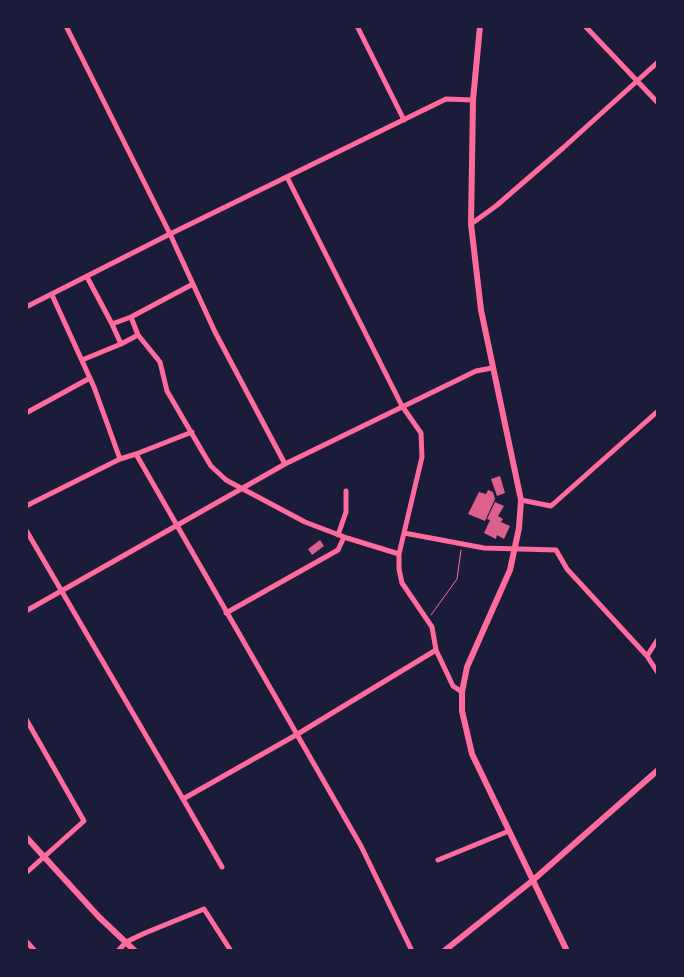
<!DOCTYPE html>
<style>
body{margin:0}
#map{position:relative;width:684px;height:977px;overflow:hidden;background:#1b1b3a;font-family:"Golos Text",sans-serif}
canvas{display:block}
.frame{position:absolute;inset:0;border:28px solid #1b1b3a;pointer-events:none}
</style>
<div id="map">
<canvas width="684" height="977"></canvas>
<div class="frame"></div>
</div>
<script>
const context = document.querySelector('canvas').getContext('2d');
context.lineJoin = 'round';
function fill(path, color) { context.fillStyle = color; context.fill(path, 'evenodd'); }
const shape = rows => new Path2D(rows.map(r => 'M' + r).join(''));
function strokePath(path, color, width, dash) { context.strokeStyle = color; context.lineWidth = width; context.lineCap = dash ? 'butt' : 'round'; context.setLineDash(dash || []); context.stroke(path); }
const building = shape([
 [500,476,505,493,497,496,491,479],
 [488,490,493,492,495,499,485,521,468,514,479,492,486,494],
 [495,502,504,506,498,516,503,519,501,522,510,526,504,539,497,535,496,539,484,533,490,520,487,519],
 [320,540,324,546,312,555,308,549]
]);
const path = shape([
 [431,615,457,579,461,550]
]);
const minor = shape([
 [66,26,170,234,215,332,285,464],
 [357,26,404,120],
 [585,26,658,103],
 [287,177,402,406,421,433,422,457,399,554,399,569,402,583,432,627,436,650,453,686,462,692],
 [471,224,496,206,563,148,658,62],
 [87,277,112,324,131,317,138,335,160,362,167,391,202,451,211,466,226,480,305,522,347,538,399,554],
 [52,295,94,387,120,459,136,454,361,846,412,951],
 [26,307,170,234,446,99,473,100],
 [131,317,193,284],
 [112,324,121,344,138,335],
 [82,360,121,344],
 [26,413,90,378],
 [136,454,192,432],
 [521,500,551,506,658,411],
 [26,506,120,459],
 [26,530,183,799,296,735,436,650],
 [404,533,484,548,556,550,567,569,647,656,658,673],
 [338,535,346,512,346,491],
 [26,611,285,464,476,371,492,368],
 [226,613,338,550,344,537],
 [647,656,658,639],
 [26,719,84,821,26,873],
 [183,799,222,867],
 [438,860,509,831],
 [26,941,35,951],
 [118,951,126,942,145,933,204,909,231,951]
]);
const tertiary = shape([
 [480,26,473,100,471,224,481,310,521,500,519,528,510,570,467,667,462,692,462,711,472,754,567,951],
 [26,837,99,917,135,951],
 [444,951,532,881,658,770]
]);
fill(building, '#dd5f8e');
strokePath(path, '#ff6b9d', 1);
strokePath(minor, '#ff6b9d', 5);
strokePath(tertiary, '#ff6b9d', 6);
</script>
